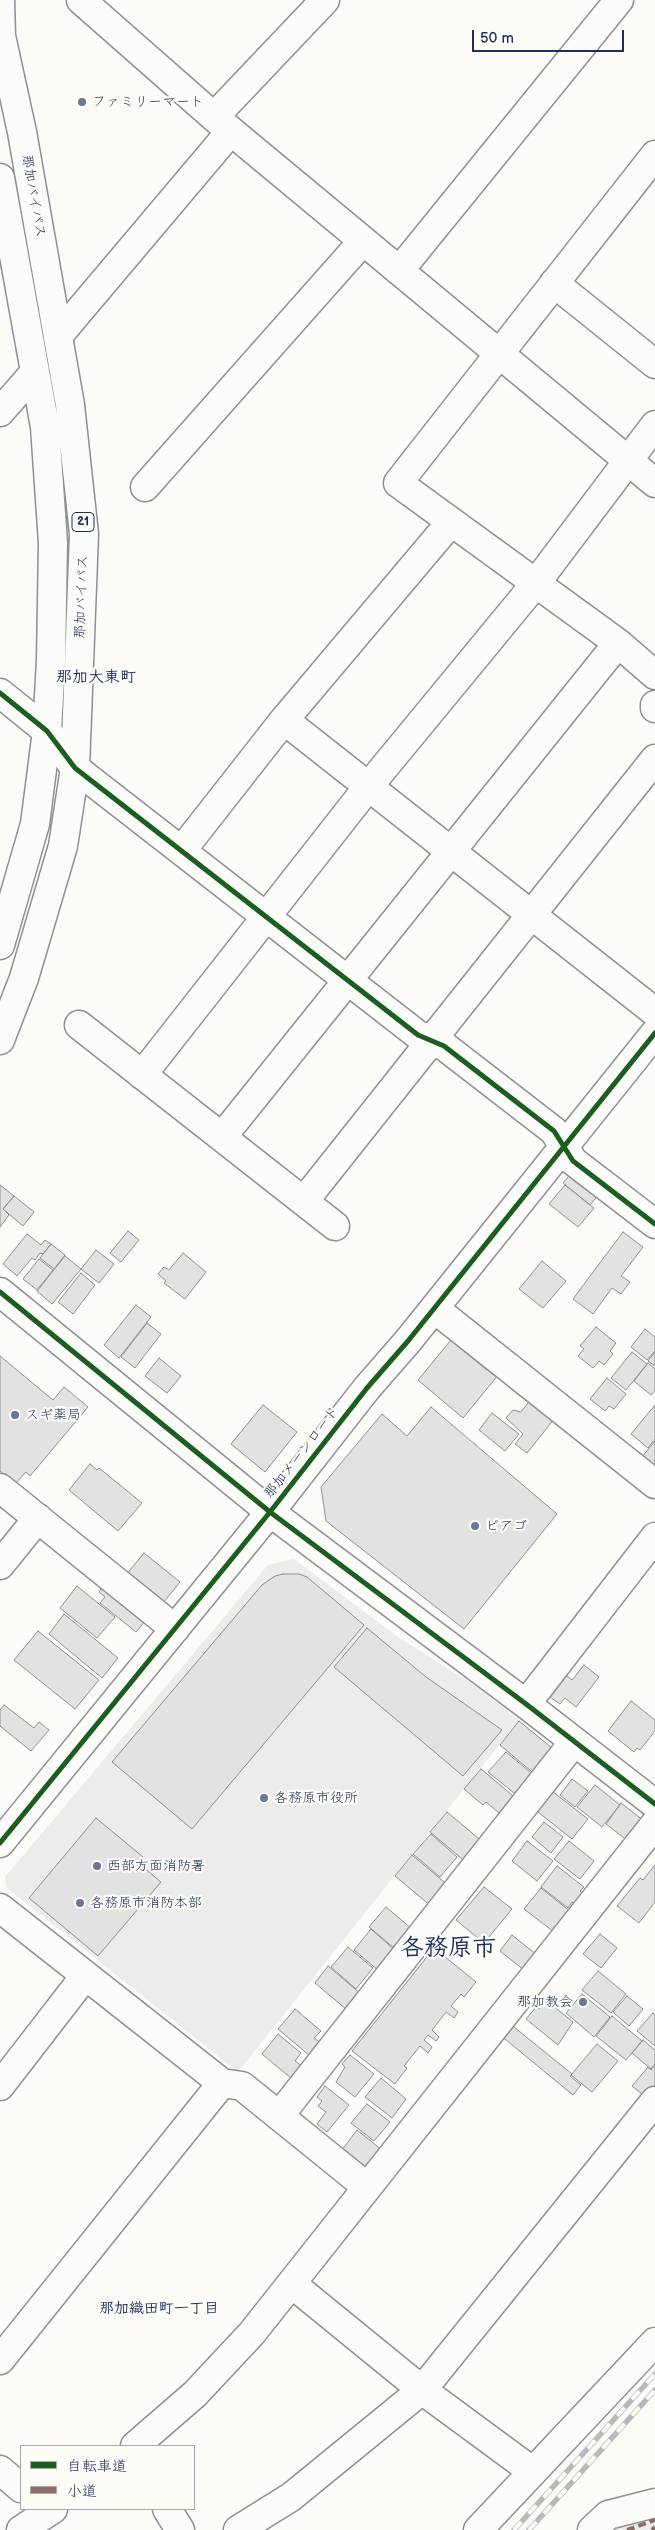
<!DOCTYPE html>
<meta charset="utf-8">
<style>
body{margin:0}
#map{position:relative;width:655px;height:2530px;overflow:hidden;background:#fcfbf8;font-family:"Balsamiq Sans","Klee One",sans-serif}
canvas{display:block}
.legend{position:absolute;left:20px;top:2445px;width:175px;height:65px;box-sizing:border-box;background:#fdfcf7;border:1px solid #a3aaba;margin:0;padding:6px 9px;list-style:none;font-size:15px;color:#1b2f5e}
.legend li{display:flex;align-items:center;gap:10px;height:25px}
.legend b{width:25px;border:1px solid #a3aaba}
.scale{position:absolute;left:472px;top:30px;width:152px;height:22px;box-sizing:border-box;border:2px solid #1b2f5e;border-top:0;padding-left:6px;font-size:15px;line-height:18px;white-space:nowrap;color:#1b2f5e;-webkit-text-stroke:4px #fdfcf7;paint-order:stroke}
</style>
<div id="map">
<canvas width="655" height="2530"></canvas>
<ul class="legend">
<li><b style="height:6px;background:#1b5e20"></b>自転車道</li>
<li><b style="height:6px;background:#8d6e63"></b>小道</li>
</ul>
<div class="scale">50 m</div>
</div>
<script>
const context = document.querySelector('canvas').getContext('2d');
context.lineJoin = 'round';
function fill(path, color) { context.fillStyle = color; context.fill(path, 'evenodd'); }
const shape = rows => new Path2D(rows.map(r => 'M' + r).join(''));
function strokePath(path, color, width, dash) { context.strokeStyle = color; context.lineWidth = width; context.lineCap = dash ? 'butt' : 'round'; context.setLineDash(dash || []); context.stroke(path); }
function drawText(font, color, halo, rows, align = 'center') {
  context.font = font + ' "Balsamiq Sans","Klee One",sans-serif'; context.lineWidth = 4.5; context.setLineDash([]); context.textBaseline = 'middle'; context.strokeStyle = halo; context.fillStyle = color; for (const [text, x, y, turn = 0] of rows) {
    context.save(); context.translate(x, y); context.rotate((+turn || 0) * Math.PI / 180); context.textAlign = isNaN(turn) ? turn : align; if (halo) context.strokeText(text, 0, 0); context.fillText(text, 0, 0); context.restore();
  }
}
const built = shape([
 [294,1559,398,1637,478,1688,519,1720,238,2072,6,1887,5,1877,268,1565]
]);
const green = shape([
 [655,2513,655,2530,608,2530,616,2523]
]);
const building = shape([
 [573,1171,600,1193,590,1205,563,1183,573,1171],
 [0,1185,14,1196,3,1209,9,1215,0,1227,0,1185],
 [565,1185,594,1208,578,1227,549,1204,565,1185],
 [14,1196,34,1212,23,1226,3,1209,14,1196],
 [128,1231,139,1240,121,1262,110,1253,128,1231],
 [623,1232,643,1247,621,1276,630,1282,621,1294,612,1288,593,1314,573,1299,623,1232],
 [27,1234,41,1245,45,1240,51,1244,43,1254,40,1253,35,1260,32,1258,17,1276,3,1264,27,1234],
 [51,1244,65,1255,54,1269,40,1258,51,1244],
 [96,1250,114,1264,99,1283,81,1269,96,1250],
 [183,1253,206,1272,185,1299,164,1283,166,1281,158,1274,164,1267,169,1270,183,1253],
 [65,1256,81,1269,52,1304,37,1291,65,1256],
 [39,1259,53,1270,37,1290,23,1279,39,1259],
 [542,1261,566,1281,543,1308,519,1289,542,1261],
 [81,1273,95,1285,73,1314,58,1302,81,1273],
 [136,1305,151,1317,119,1358,104,1345,136,1305],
 [147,1323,161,1334,135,1368,121,1357,147,1323],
 [596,1327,616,1343,610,1351,613,1354,604,1365,599,1361,593,1368,578,1356,584,1349,580,1346,596,1327],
 [645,1329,655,1337,655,1351,647,1360,631,1347,645,1329],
 [451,1340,487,1370,490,1366,499,1374,463,1418,418,1380,451,1340],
 [632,1352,647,1364,626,1390,611,1378,632,1352],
 [655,1352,655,1366,648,1361,655,1352],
 [0,1356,53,1400,64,1387,88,1407,30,1476,26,1472,15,1484,0,1471,0,1356],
 [159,1358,181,1376,167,1393,145,1376,159,1358],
 [648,1363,655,1369,655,1390,651,1395,634,1381,648,1363],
 [607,1378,626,1394,614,1409,609,1406,605,1411,590,1399,607,1378],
 [531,1399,555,1418,527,1453,515,1444,523,1434,506,1418,513,1410,521,1412,531,1399],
 [263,1405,297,1432,265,1472,231,1444,263,1405],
 [655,1405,655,1439,648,1448,631,1434,655,1405],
 [431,1407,557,1514,464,1629,326,1521,321,1487,382,1414,407,1436,431,1407],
 [492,1413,519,1434,505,1451,479,1430,492,1413],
 [655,1441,655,1467,642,1457,655,1441],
 [90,1464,97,1470,99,1468,142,1503,118,1531,69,1490,90,1464],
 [144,1553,180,1582,163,1603,125,1576,144,1553],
 [283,1574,299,1574,307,1577,364,1625,192,1829,112,1762,262,1585,275,1576,283,1574],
 [104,1585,146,1620,136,1632,100,1603,105,1597,99,1592,104,1585],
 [77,1586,115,1617,97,1638,60,1608,77,1586],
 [64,1614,118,1658,102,1678,49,1634,64,1614],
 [367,1628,426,1677,502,1730,463,1776,334,1667,367,1628],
 [38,1631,99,1680,75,1709,14,1660,38,1631],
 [584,1665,599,1677,576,1707,565,1698,560,1704,547,1695,560,1670,572,1680,584,1665],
 [631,1701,655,1720,655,1731,640,1750,637,1748,634,1752,608,1731,631,1701],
 [4,1705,34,1728,39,1722,49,1730,31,1751,0,1726,0,1710,4,1705],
 [519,1721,552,1748,537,1776,500,1745,519,1721],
 [506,1752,536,1777,519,1797,488,1772,506,1752],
 [481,1769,518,1800,504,1817,486,1802,483,1805,464,1789,481,1769],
 [572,1779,588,1791,575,1807,560,1795,572,1779],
 [595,1785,620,1805,602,1827,577,1807,595,1785],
 [548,1788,588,1819,572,1839,533,1808,548,1788],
 [621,1803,644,1821,628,1841,606,1824,621,1803],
 [447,1812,484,1843,467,1863,430,1832,447,1812],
 [96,1818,143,1857,138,1863,161,1882,98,1956,29,1898,96,1818],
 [544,1822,563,1837,551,1853,532,1837,544,1822],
 [431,1834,457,1857,440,1877,413,1854,431,1834],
 [527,1841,553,1861,537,1881,512,1861,527,1841],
 [569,1841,594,1861,580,1879,554,1859,569,1841],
 [412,1855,449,1886,432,1907,395,1876,412,1855],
 [655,1865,655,1902,639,1923,617,1906,640,1878,643,1880,655,1865],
 [557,1866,584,1887,580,1891,585,1895,577,1905,572,1902,568,1908,541,1887,557,1866],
 [484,1887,512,1909,484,1943,456,1920,484,1887],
 [541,1888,571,1912,554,1932,524,1909,541,1888],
 [386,1907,411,1928,394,1948,369,1927,386,1907],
 [371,1929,396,1951,379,1971,354,1950,371,1929],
 [600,1934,617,1948,601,1968,583,1954,600,1934],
 [512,1935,537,1955,525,1971,500,1951,512,1935],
 [348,1947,373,1968,356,1989,331,1967,348,1947],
 [434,1948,476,1982,464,1997,461,1994,451,2006,458,2012,454,2018,446,2012,432,2030,439,2037,436,2041,428,2035,424,2040,432,2047,428,2053,420,2046,404,2066,407,2068,395,2084,352,2051,434,1948],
 [328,1966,361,1994,347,2010,315,1983,328,1966],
 [598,1971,626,1994,611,2013,582,1990,598,1971],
 [582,1994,610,2017,594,2037,566,2013,582,1994],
 [627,1996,643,2009,629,2026,613,2012,627,1996],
 [546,2000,573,2022,558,2045,526,2019,536,2007,539,2009,546,2000],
 [295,2009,321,2031,314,2038,321,2043,310,2056,278,2029,295,2009],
 [653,2013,655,2015,655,2046,637,2031,653,2013],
 [612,2016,642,2041,626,2060,596,2036,612,2016],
 [509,2023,572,2074,570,2076,581,2085,573,2095,500,2035,509,2023],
 [278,2034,301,2053,295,2061,303,2067,292,2079,262,2054,278,2034],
 [643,2040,655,2050,655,2064,651,2069,632,2053,643,2040],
 [597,2044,618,2061,592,2092,571,2075,597,2044],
 [350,2055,374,2074,355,2097,336,2082,345,2067,342,2064,350,2055],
 [655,2065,655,2087,646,2097,632,2086,648,2067,651,2070,655,2065],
 [381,2078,406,2099,392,2118,365,2097,381,2078],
 [325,2086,349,2105,327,2132,317,2124,326,2112,318,2106,322,2101,317,2097,325,2086],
 [367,2104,390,2122,374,2141,351,2123,367,2104],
 [357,2130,382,2150,367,2169,342,2150,357,2130]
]);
const minor = shape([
 [81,0,214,117,655,483],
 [214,117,325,0],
 [655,155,398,483,618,643,655,675],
 [399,271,619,0],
 [554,283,655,364],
 [58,336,231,131],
 [0,412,34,373],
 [145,487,363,241],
 [0,693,47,731,75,768,418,1035,444,1046,554,1131,573,1161,655,1224],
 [655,705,655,708],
 [284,720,655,1012],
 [182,850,284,720,451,522],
 [79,1025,335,1226],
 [142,1075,368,787,536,583,655,425],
 [222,1137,618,643],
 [304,1201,655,759],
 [0,1292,270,1512,526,1704,655,1804],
 [435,1309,655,1484],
 [0,1488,175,1629],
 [0,1565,38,1518],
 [526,1704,655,1537],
 [0,1843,270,1512,367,1388,408,1341,655,1033],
 [0,1908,222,2083,242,2086,367,2187],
 [0,2086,85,1976],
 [279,2116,574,1742],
 [292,2284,422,2390,532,2471],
 [0,2360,222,2083],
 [135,2446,195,2394,252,2333,655,1824],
 [0,2470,21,2488],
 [167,2509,180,2530],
 [21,2530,53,2509],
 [238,2530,291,2497,422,2390,655,2101],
 [478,2530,655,2342],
 [592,2530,608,2515,655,2503]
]);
const highway = shape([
 [0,178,45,427,53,543,51,660,47,731,35,824,0,945],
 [0,1040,24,978,63,846,75,768,84,534,70,405,22,132,1,36,0,0]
]);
const rail = shape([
 [514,2530,655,2374],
 [529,2530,655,2390]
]);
const quiet = shape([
 [627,2530,655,2520],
 [652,2530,655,2527]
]);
const cycleway = shape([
 [0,693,47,731,75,768,418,1035,444,1046,554,1131,573,1161,655,1224],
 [0,1292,270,1512,526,1704,655,1804],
 [0,1843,270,1512,367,1388,408,1341,655,1033]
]);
const markers = [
 [82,102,5,"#6a7694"],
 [15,1415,5,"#6a7694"],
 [475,1526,5,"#6a7694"],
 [264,1798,5,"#6a7694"],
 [97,1866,5,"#6a7694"],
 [80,1903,5,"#6a7694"],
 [583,2002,5,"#6a7694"]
];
const shields = [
 [83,522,22]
];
const shieldNames = [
 ["21",83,522]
];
const poiNames = [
 ["ファミリーマート",92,102],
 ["スギ薬局",25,1415],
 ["ピアゴ",485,1526],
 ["各務原市役所",274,1798],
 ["西部方面消防署",107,1866],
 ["各務原市消防本部",90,1903],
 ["那加教会",573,2002,"right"]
];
const streetNames = [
 ["那加バイパス",33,196,80],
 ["那加バイパス",82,597,-88],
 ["那加メーンロード",302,1453,-52]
];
const neighbourhoodNames = [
 ["那加織田町一丁目",159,2309]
];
const quarterNames = [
 ["那加大東町",96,678]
];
const townNames = [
 ["各務原市",448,1949]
];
fill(built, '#ebeceb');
fill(green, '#ededec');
fill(building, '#e2e2e2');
strokePath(building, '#8c9097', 1);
strokePath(minor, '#8c9097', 31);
strokePath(highway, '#8c9097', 31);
strokePath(minor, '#fbfbf9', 28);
strokePath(highway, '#fbfbf9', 28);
strokePath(rail, '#b6b9bd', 5.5);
strokePath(rail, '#fdfcf7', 4, [11]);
strokePath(quiet, '#8d6e63', 4, [8, 4]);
strokePath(cycleway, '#1b5e20', 5);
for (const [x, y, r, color] of markers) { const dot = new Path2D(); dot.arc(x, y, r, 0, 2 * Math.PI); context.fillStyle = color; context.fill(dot); strokePath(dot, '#fdfcf7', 2); }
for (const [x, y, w] of shields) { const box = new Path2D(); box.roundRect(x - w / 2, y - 9.5, w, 19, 4); context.fillStyle = '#fdfcf7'; context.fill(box); strokePath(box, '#1b2f5e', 1); }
drawText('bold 12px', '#1b2f5e', null, shieldNames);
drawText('14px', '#1b2f5e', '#fdfcf7', poiNames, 'left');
drawText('14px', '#1b2f5e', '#fdfcf7', streetNames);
drawText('bold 15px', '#1b2f5e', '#fdfcf7', neighbourhoodNames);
drawText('bold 16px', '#1b2f5e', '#fdfcf7', quarterNames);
drawText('bold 24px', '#1b2f5e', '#fdfcf7', townNames);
</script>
